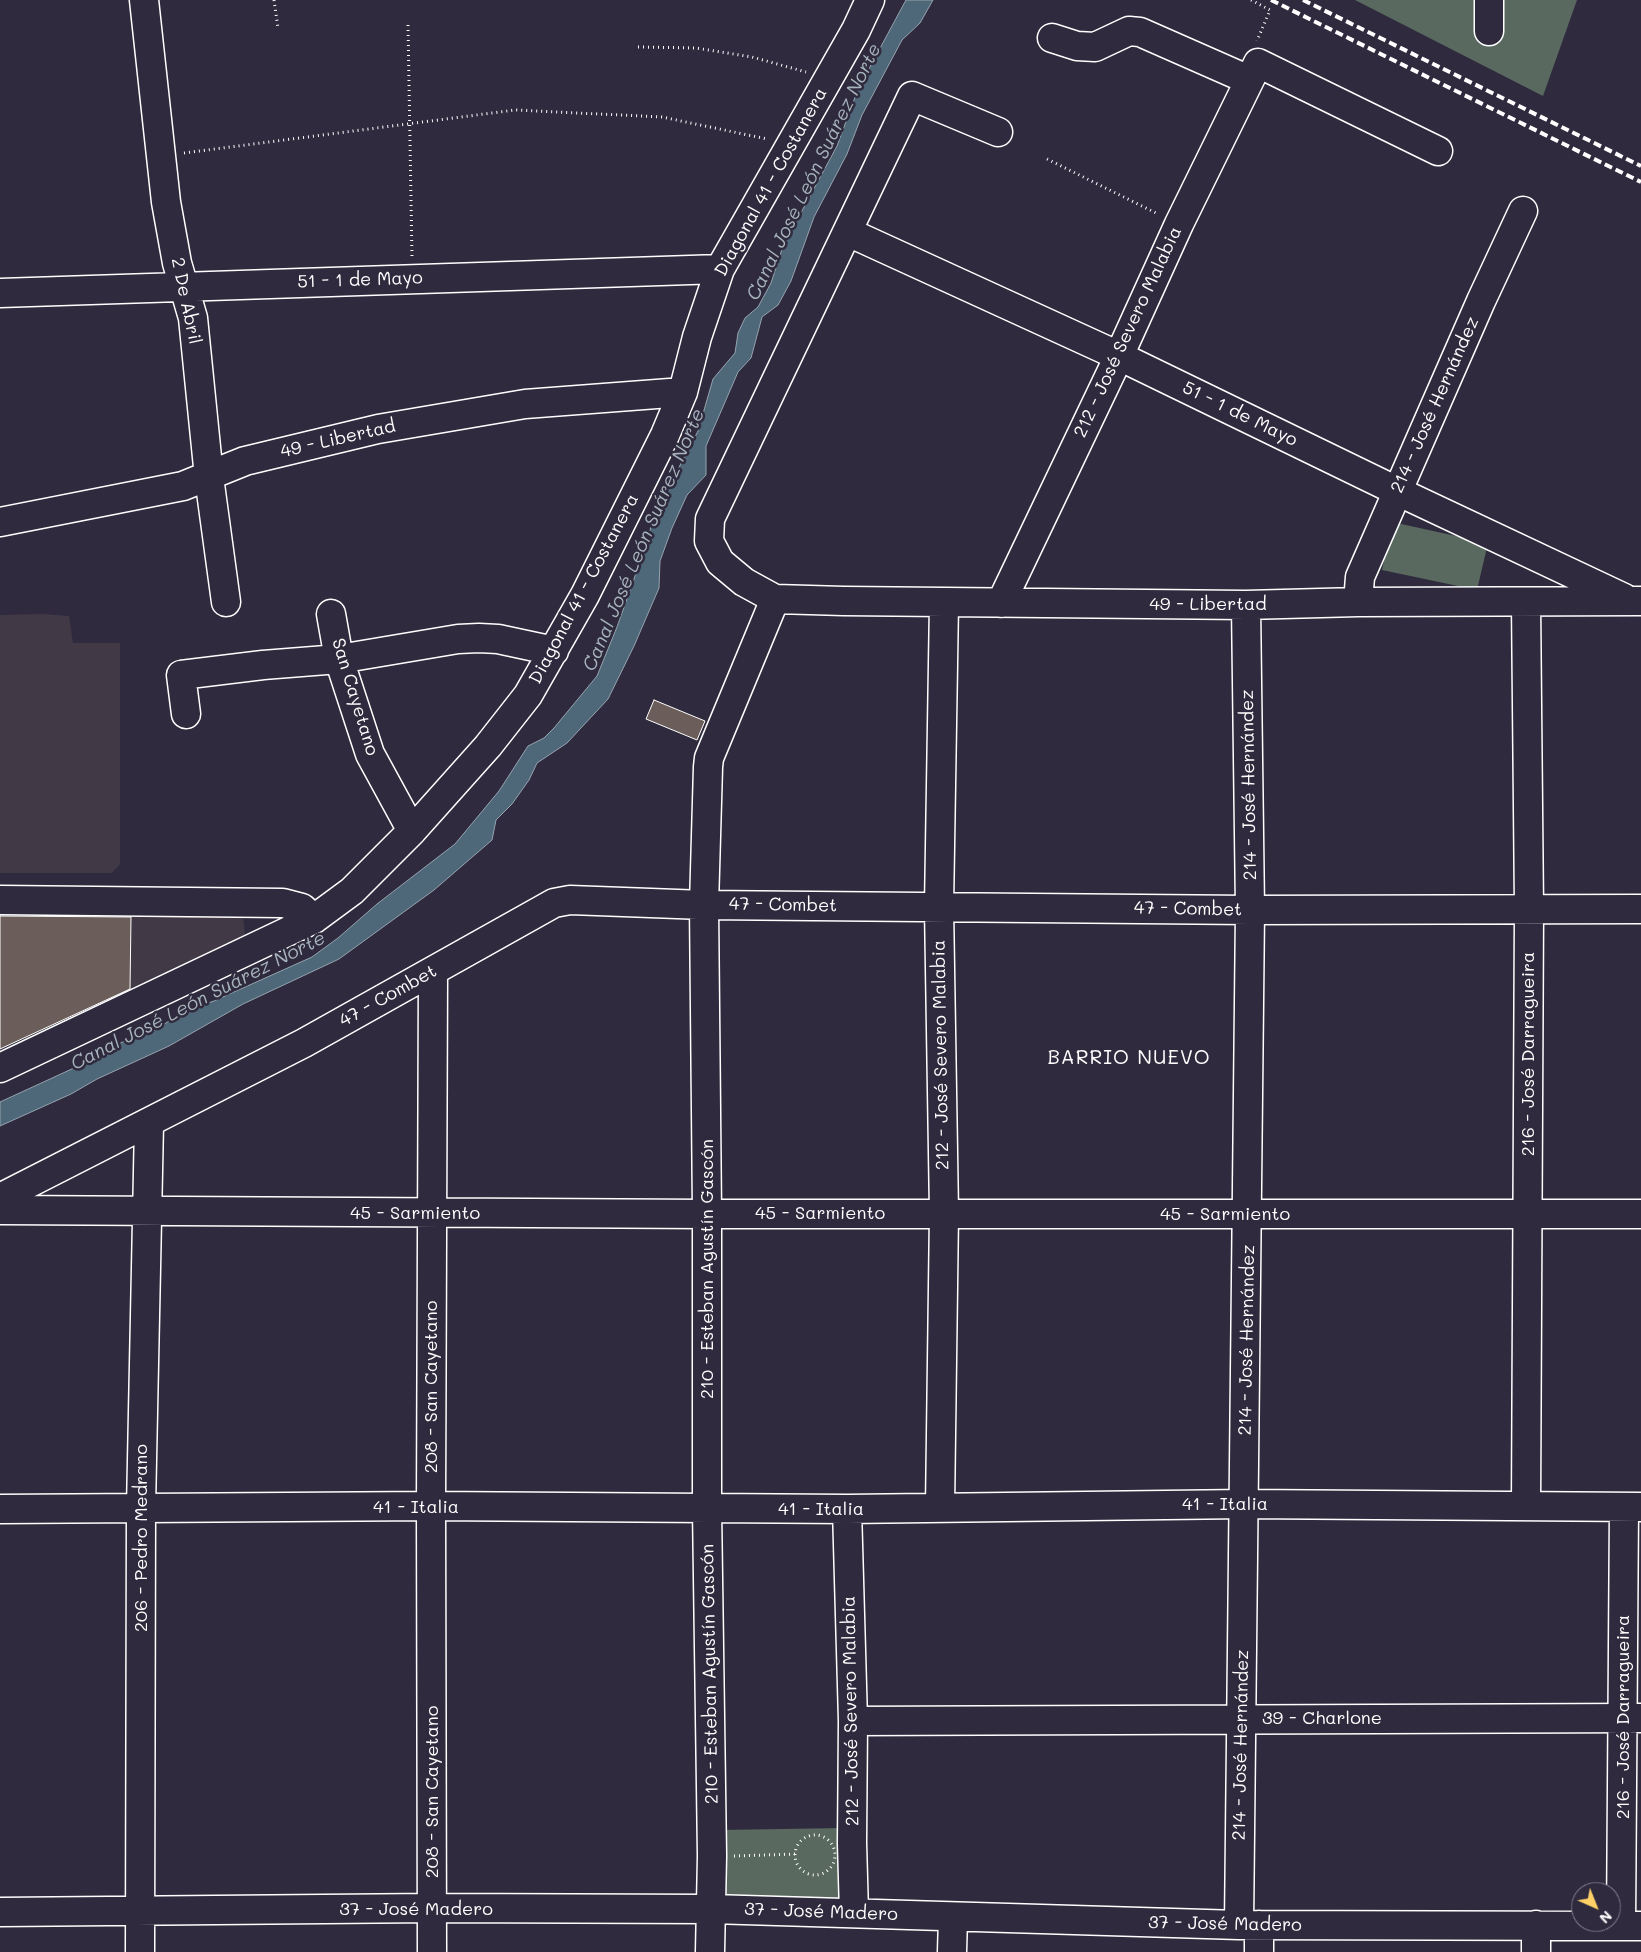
<!DOCTYPE html>
<meta charset="utf-8">
<style>
body{margin:0}
#map{position:relative;width:1641px;height:1952px;overflow:hidden;background:#2f2a3d;font-family:Mali,sans-serif}
canvas{display:block}
.north{position:absolute;left:1571px;top:1882px;width:50px;height:50px;box-sizing:border-box;background:#2f2a3d;border:1px solid #827f8b;border-radius:50%;rotate:136deg;font-size:14px;font-weight:700;line-height:20px;text-align:center;color:#fff}
.north::after{content:'';display:block;margin:auto;width:18px;height:22px;background:#ffd166;clip-path:polygon(50% 0,100% 100%,50% 72%,0 100%)}
</style>
<div id="map">
<canvas width="1641" height="1952"></canvas>
<div class="north">N</div>
</div>
<script>
const context = document.querySelector('canvas').getContext('2d');
context.lineJoin = 'round';
function fill(path, color) { context.fillStyle = color; context.fill(path, 'evenodd'); }
const shape = rows => new Path2D(rows.map(r => 'M' + r).join(''));
function strokePath(path, color, width, dash) { context.strokeStyle = color; context.lineWidth = width; context.lineCap = dash ? 'butt' : 'round'; context.setLineDash(dash || []); context.stroke(path); }
function drawText(font, color, halo, rows, align = 'center') {
  context.font = font + ' Mali,sans-serif'; context.lineWidth = 5; context.setLineDash([]); context.textBaseline = 'middle'; context.strokeStyle = halo; context.fillStyle = color; for (const [text, x, y, turn = 0] of rows) {
    context.save(); context.translate(x, y); context.rotate((+turn || 0) * Math.PI / 180); context.textAlign = isNaN(turn) ? turn : align; if (halo) context.strokeText(text, 0, 0); context.fillText(text, 0, 0); context.restore();
  }
}
const built = shape([
 [42,614,69,616,73,643,120,643,120,864,112,873,0,873,0,615],
 [0,916,243,916,245,935,0,1049]
]);
const green = shape([
 [1355,0,1577,0,1543,96],
 [1392,522,1488,543,1477,590,1382,570],
 [843,1828,846,1903,720,1898,721,1830]
]);
const water = shape([
 [906,0,933,0,920,23,902,40,862,115,847,154,814,217,791,281,778,305,762,317,751,358,738,372,706,446,706,475,687,495,672,528,660,561,659,588,634,646,608,699,567,743,537,763,529,780,512,804,496,820,492,840,434,890,339,959,243,1004,169,1046,97,1079,71,1094,0,1126,0,1102,87,1062,95,1055,129,1039,153,1031,187,1010,214,1001,312,957,338,938,377,904,455,844,499,791,528,746,544,738,554,728,597,676,617,627,646,545,654,515,698,431,713,379,735,353,738,333,745,318,758,307,771,283,783,246,837,146,858,89,906,0]
]);
const building = shape([
 [654,700,705,721,697,740,646,719,654,700],
 [0,916,131,917,130,989,0,1049,0,916]
]);
const path = shape([
 [274,0,278,28],
 [1251,0,1270,10,1257,41],
 [408,25,412,258],
 [638,47,696,48,752,57,806,72],
 [184,153,515,110,662,117,767,139],
 [1047,159,1158,214],
 '795 1855a20 20 0 1 1 40 0a20 20 0 1 1-40 0Z',
 [734,1856,796,1854]
]);
const minor = shape([
 [144,0,166,202,177,263,193,318,209,477,226,602],
 [1489,31,1489,0],
 [1052,38,1077,46,1095,47,1129,31,1140,32,1249,80],
 [998,132,912,96,710,519,709,541,720,562,744,582,775,599,844,601,1246,605,1358,602,1641,601],
 [848,232,1119,356,1397,491,1624,598],
 [0,293,720,269],
 [0,522,183,486,245,461,378,429,525,404,683,392],
 [1358,602,1360,577,1481,301,1523,211],
 [1001,603,1119,356,1179,224,1258,63,1438,151],
 [331,614,339,659,370,754,412,831],
 [186,714,181,675,263,665,339,659,458,639,479,638,498,639,554,651],
 [0,900,283,903,302,908,314,919],
 [0,1068,314,919,352,891,412,831,488,746,528,695,585,595,665,435,683,392,697,337,720,269,856,30,870,0],
 [0,1198,304,1043,554,903,570,900,704,905,1250,910,1641,909],
 [0,1210,707,1214,1641,1214],
 [1526,1506,1529,909,1526,602],
 [940,1508,944,1213,939,907,944,603],
 [0,1509,431,1506,847,1509,1245,1504,1641,1507],
 [847,1509,853,1721,852,1843,854,1913],
 [853,1721,1641,1718],
 [0,1912,432,1908,711,1909,1239,1925,1641,1926],
 [1239,1925,1250,910,1246,605],
 [1621,1926,1624,1507],
 [140,1952,141,1508,149,1123],
 [432,1952,431,1506,433,972],
 [710,1952,712,1856,707,1508,707,1214,704,905,708,767,709,758,775,599],
 [952,1952,953,1917],
 [1259,1952,1259,1925],
 [1536,1952,1536,1925]
]);
const rail = shape([
 [1271,0,1641,182],
 [1303,0,1641,166]
]);
const streetNames = [
 ["Diagonal 41 - Costanera",771,182,-61],
 ["51 - 1 de Mayo",360,280,-2],
 ["2 De Abril",186,301,78],
 ["212 - José Severo Malabia",1128,332,-65],
 ["214 - José Hernández",1435,405,-66],
 ["51 - 1 de Mayo",1240,414,26],
 ["49 - Libertad",338,439,-13],
 ["Diagonal 41 - Costanera",584,589,-62],
 ["49 - Libertad",1208,604],
 ["San Cayetano",355,697,73],
 ["214 - José Hernández",1249,785,-91],
 ["47 - Combet",783,905,1],
 ["47 - Combet",1188,909,1],
 ["47 - Combet",388,996,-29],
 ["216 - José Darragueira",1528,1054,-90],
 ["212 - José Severo Malabia",941,1055,-91],
 ["45 - Sarmiento",415,1213],
 ["45 - Sarmiento",820,1213],
 ["45 - Sarmiento",1225,1214],
 ["210 - Esteban Agustín Gascón",707,1269,-90],
 ["214 - José Hernández",1247,1340,-89],
 ["208 - San Cayetano",431,1387,-90],
 ["41 - Italia",1225,1504],
 ["41 - Italia",416,1507],
 ["41 - Italia",821,1509],
 ["206 - Pedro Medrano",141,1538,-90],
 ["210 - Esteban Agustín Gascón",710,1674,-91],
 ["212 - José Severo Malabia",851,1711,-91],
 ["216 - José Darragueira",1623,1717,-90],
 ["39 - Charlone",1322,1718],
 ["214 - José Hernández",1241,1745,-89],
 ["208 - San Cayetano",432,1792,-90],
 ["37 - José Madero",416,1909],
 ["37 - José Madero",821,1912,2],
 ["37 - José Madero",1225,1924,1]
];
const waterNames = [
 ["Canal José León Suárez Norte",814,172,-64],
 ["Canal José León Suárez Norte",644,540,-67],
 ["Canal José León Suárez Norte",198,1001,-27]
];
const quarterNames = [
 ["BARRIO NUEVO",1129,1058]
];
fill(built, '#413946');
fill(green, '#596960');
fill(water, '#4f6879');
strokePath(water, '#95a4af', 1);
fill(building, '#6b5d5a');
strokePath(building, '#fff', 1);
strokePath(minor, '#fff', 31);
strokePath(path, '#fff', 3, [1, 4]);
strokePath(minor, '#2f2a3d', 28);
strokePath(rail, '#fff', 4, [8, 4]);
drawText('18px', '#fff', '#2f2a3d', streetNames);
drawText('italic 19px', '#a7b4bc', '#2f2a3d', waterNames);
context.letterSpacing = '1px';
drawText('20px', '#fff', '#2f2a3d', quarterNames);
context.letterSpacing = '0px';
</script>
